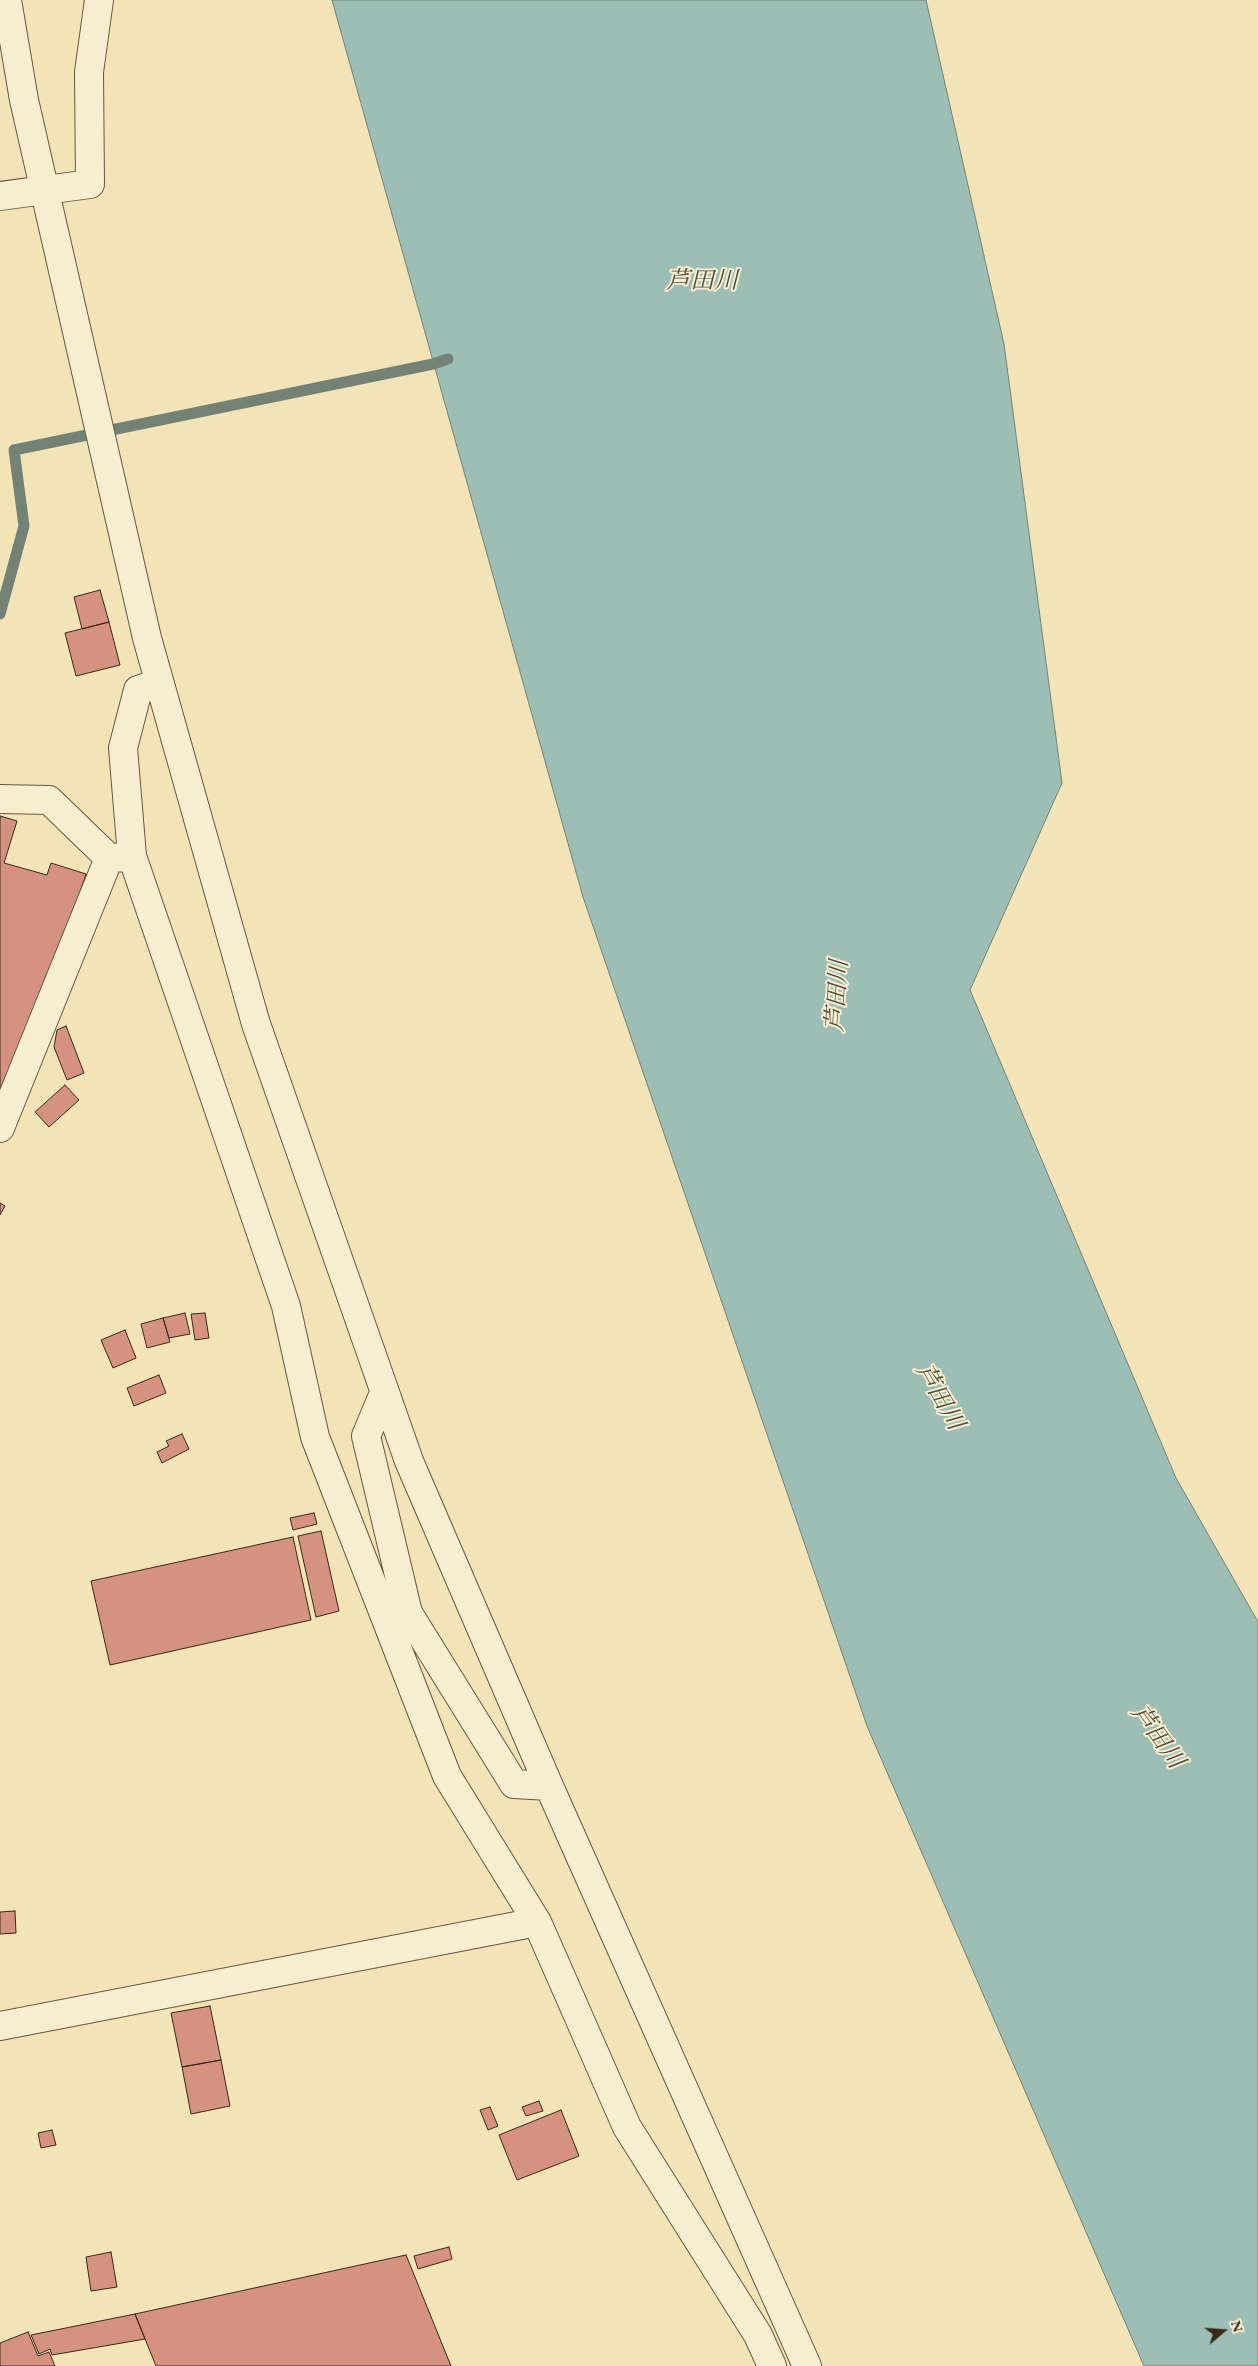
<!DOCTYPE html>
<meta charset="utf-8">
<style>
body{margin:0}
#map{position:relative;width:1258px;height:2366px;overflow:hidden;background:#f2e4b7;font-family:"EB Garamond",serif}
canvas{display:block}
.north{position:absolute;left:1198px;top:2306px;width:50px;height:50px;-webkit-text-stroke:4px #f7edd0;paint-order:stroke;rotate:72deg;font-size:14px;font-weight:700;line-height:20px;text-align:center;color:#392817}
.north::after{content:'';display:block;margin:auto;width:18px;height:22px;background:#392817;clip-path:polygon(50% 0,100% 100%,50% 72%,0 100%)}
</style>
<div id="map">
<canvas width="1258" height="2366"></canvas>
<div class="north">N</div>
</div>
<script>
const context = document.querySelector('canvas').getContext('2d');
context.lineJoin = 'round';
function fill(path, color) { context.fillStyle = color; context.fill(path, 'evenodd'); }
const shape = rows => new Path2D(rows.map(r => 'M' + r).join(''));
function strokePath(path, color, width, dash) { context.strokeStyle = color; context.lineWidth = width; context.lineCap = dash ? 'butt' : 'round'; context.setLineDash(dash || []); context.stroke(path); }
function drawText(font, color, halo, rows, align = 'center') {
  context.font = font + ' "EB Garamond","Noto Serif JP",serif'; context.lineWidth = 4; context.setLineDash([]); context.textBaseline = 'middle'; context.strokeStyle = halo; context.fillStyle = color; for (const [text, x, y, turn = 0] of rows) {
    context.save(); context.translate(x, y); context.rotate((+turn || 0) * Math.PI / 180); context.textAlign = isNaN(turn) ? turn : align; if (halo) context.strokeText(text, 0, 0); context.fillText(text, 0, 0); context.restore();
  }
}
const water = shape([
 [332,0,926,0,1004,344,1062,783,970,990,1176,1478,1258,1622,1258,2366,1144,2366,867,1726,583,897,332,0]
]);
const stream = shape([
 [0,614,24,526,14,450,433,364,448,359]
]);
const building = shape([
 [100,590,109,622,82,629,74,597,100,590],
 [109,622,120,665,76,676,65,633,109,622],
 [0,816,17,821,4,863,47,875,51,863,86,874,40,1012,0,1099,0,816],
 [66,1026,84,1073,67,1080,54,1047,57,1030,66,1026],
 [65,1085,79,1100,49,1127,35,1112,65,1085],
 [0,1203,5,1206,0,1215,0,1203],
 [185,1313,190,1334,169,1338,163,1318,185,1313],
 [205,1313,209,1338,195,1340,191,1314,205,1313],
 [163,1318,170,1342,147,1348,141,1324,163,1318],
 [125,1330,136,1358,113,1368,101,1340,125,1330],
 [159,1375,166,1393,134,1406,127,1388,159,1375],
 [182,1434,189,1449,162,1463,157,1452,169,1446,166,1441,182,1434],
 [314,1513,317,1524,293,1530,290,1518,314,1513],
 [321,1531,339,1611,316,1617,298,1536,321,1531],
 [293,1537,311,1620,110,1665,91,1581,293,1537],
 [15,1911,16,1933,0,1934,0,1912,15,1911],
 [210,2006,221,2060,182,2067,171,2013,210,2006],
 [221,2060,230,2106,191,2114,182,2067,221,2060],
 [539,2101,543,2111,526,2116,522,2107,539,2101],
 [490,2107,498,2126,488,2130,480,2110,490,2107],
 [561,2110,579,2156,517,2180,499,2135,561,2110],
 [52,2130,56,2145,41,2148,38,2133,52,2130],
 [449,2247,452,2259,418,2269,414,2256,449,2247],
 [111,2252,117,2287,91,2291,86,2257,111,2252],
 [406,2255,451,2366,156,2366,135,2314,406,2255],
 [135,2314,145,2339,52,2355,50,2349,39,2354,31,2335,135,2314],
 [28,2332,38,2356,49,2352,55,2366,0,2366,0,2343,28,2332]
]);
const minor = shape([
 [7,0,24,100,147,638,256,1024,409,1461,549,1786,807,2366],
 [0,196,90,184,89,72,99,0],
 [159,683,138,690,123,748,132,856,286,1306,315,1437,447,1776,537,1922,627,2127,758,2335,772,2366],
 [0,799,49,800,109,858,127,857],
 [0,1128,109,858],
 [384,1393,366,1436,408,1613,514,1784,549,1786],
 [0,2026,537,1922]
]);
const waterNames = [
 ["芦田川",702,281],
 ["芦田川",838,996,-86],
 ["芦田川",939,1397,60],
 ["芦田川",1157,1737,54]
];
fill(water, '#9cbeb4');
strokePath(water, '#748275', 1);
strokePath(stream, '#748275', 11);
fill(building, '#d59281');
strokePath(building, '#392817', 1);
strokePath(minor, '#67573f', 30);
strokePath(minor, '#f7edd0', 28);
drawText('italic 24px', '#524e3e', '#f7edd0', waterNames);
</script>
